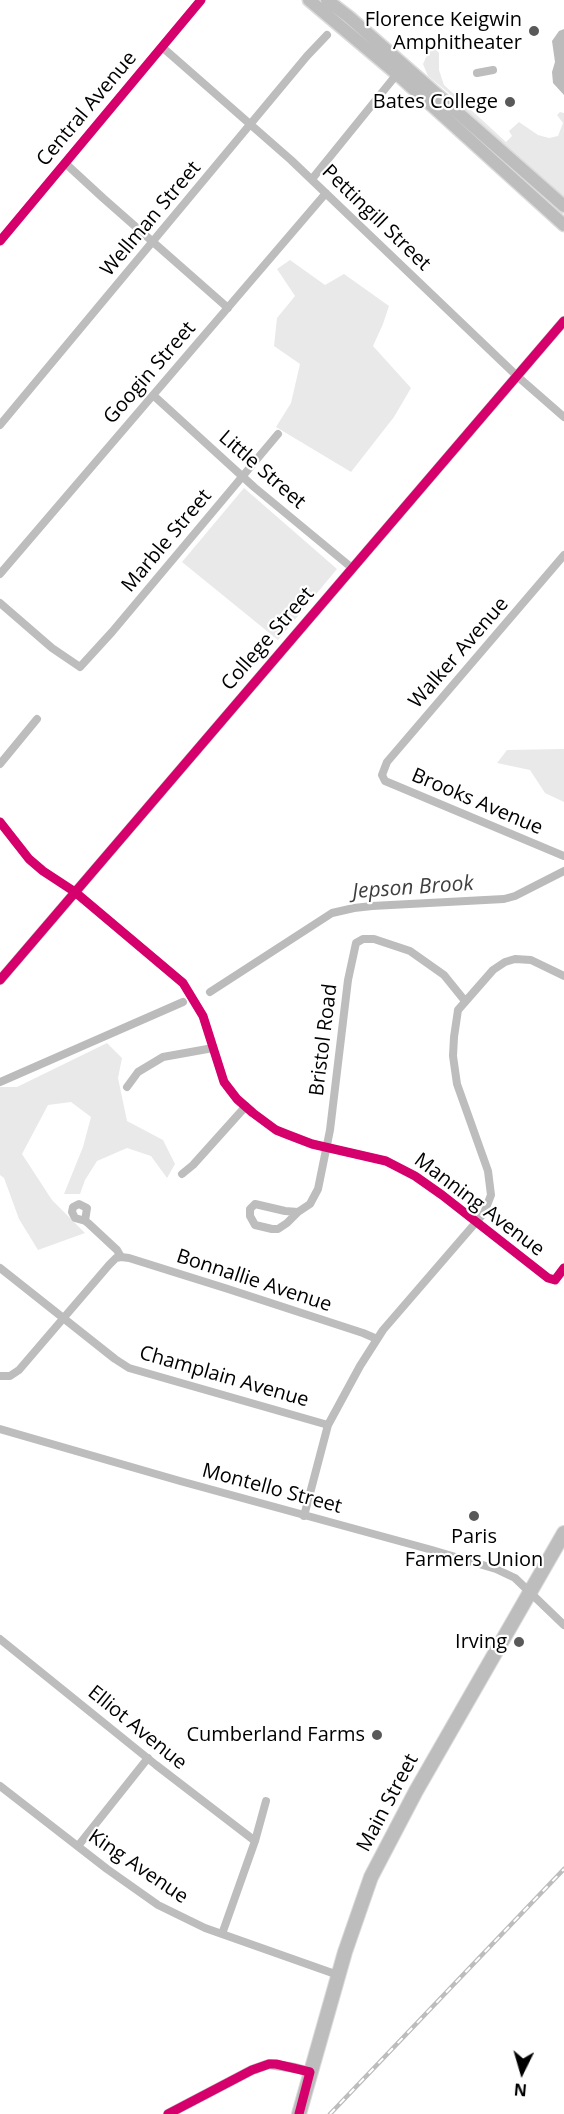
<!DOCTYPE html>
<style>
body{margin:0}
#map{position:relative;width:564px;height:2114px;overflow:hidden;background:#fff;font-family:"Open Sans",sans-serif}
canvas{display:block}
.north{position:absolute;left:492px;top:2042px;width:60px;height:60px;-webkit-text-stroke:4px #fff;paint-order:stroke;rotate:185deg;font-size:16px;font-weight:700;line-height:24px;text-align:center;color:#000}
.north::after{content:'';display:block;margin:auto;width:21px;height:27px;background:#000;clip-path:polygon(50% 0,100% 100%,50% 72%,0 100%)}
</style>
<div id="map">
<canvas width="564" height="2114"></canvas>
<div class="north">N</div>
</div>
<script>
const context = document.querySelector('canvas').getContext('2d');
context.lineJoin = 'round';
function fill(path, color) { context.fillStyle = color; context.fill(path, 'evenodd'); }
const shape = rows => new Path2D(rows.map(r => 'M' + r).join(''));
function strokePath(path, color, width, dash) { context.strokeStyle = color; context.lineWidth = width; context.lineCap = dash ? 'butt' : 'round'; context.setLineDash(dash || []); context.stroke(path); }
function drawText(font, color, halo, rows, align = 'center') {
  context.font = font + ' "Open Sans",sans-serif'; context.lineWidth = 4.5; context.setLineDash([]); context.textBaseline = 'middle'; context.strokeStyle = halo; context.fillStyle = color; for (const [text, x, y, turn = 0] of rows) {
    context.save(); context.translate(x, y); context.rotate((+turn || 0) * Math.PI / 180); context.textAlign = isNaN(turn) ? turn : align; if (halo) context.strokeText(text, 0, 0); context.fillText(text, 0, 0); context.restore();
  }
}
const green = shape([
 [434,48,439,53,439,70,444,85,506,142,512,136,509,131,519,122,538,135,549,138,558,136,563,123,557,115,560,112,564,113,564,197,497,141,451,95,428,76,423,64,428,53],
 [290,260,325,285,344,274,389,306,383,324,373,346,411,388,394,417,351,472,276,427,291,403,300,364,274,346,277,318,295,296,277,269],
 [244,488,337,569,278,640,182,562],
 [564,749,564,802,545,793,530,770,497,763,507,750],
 [107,1043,122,1058,118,1078,127,1121,163,1140,175,1164,167,1178,151,1156,127,1148,97,1161,85,1180,80,1194,64,1194,83,1147,91,1117,71,1102,48,1105,22,1154,52,1200,85,1233,38,1250,19,1219,4,1178,0,1175,0,1087,17,1087]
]);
const water = shape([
 [564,29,564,95,553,83,552,72,555,62,552,41,559,31]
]);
const canal = shape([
 [210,992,332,913,354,908,372,906,504,899,515,896,564,871],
 [0,1082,183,1002]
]);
const street = shape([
 [162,47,291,160,517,376,564,417],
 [477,73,493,70],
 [65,163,103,198,228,308],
 [312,179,397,74],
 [0,241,201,0],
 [153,395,254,487,352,568],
 [0,425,307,56,327,35],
 [564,555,387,762,382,775,385,781,397,786,564,856],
 [0,574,326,193],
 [0,603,52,648,80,667,112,632,278,434],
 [0,764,37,719],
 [0,822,29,859,43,871,75,892,183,983,203,1016,224,1082,237,1099,253,1113,276,1130,286,1134,312,1144,386,1161,415,1176,442,1195,548,1278,555,1280,564,1268],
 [127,1087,138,1072,163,1057,213,1048],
 [182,1174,193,1165,246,1106],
 [298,1212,287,1223,278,1229,272,1229,255,1225,250,1216,250,1209,255,1204,285,1211,298,1212,310,1204,318,1189,330,1130,348,980,356,943,363,939,374,939,410,951,444,975,465,1001],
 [82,1220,75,1218,72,1212,73,1207,79,1204,87,1208,85,1221,88,1223,117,1250,121,1257],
 [121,1257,129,1258,228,1289,363,1333,377,1339],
 [0,1268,115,1359,129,1368,328,1425],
 [0,1376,10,1376,19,1370,109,1265,116,1258,121,1257],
 [0,1429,180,1481,432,1550,496,1569,515,1578,564,1625],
 [304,1516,328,1425,360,1366,383,1330,484,1213,491,1195,488,1171,457,1084,453,1056,454,1037,458,1010,493,970,505,962,515,959,531,960,564,976],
 [0,1639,156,1765,255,1841],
 [0,1786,107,1869,158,1905,205,1928,338,1975],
 [78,1846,148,1758],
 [222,1934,255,1841,266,1801]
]);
const secondary = shape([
 [0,980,564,321],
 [168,2114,252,2070,269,2064,295,2068,310,2072]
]);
const primary = shape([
 [309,0,397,74,564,225],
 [327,0,349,17,564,206]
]);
const highway = shape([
 [299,2114,345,1952,371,1877,416,1791,564,1533]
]);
const rail = shape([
 [330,2114,564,1869]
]);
const cycleway = shape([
 [0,241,201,0],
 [0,822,29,859,43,871,75,892,183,983,203,1016,224,1082,237,1099,253,1113,276,1130,286,1134,312,1144,386,1161,415,1176,442,1195,548,1278,555,1280,564,1268],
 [0,980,564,321],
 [168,2114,252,2070,269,2064,276,2064,310,2072,299,2114]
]);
const markers = [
 [534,31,6,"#595959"],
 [510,102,6,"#595959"],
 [474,1516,6,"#595959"],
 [519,1642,6,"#595959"],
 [377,1735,6,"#595959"]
];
const poiNames = [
 ["Florence Keigwin",522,20],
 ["Amphitheater",522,43],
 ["Bates College",498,102],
 ["Paris",474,1537,"center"],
 ["Farmers Union",474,1560,"center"],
 ["Irving",507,1642],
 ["Cumberland Farms",365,1735]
];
const streetNames = [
 ["Central Avenue",87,109,-50],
 ["Pettingill Street",376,218,44],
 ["Wellman Street",151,219,-50],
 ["Googin Street",150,373,-49],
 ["Little Street",262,470,41],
 ["Marble Street",167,541,-50],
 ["College Street",268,639,-49],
 ["Walker Avenue",459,653,-49],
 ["Brooks Avenue",477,802,23],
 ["Bristol Road",324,1040,-83],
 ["Manning Avenue",479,1205,37],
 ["Bonnallie Avenue",254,1281,18],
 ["Champlain Avenue",224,1377,16],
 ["Montello Street",272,1489,15],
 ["Elliot Avenue",137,1728,39],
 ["Main Street",388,1803,-62],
 ["King Avenue",138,1867,34]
];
const waterNames = [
 ["Jepson Brook",413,888,-4]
];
fill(green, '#e9e9e9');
fill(water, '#bbb');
strokePath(canal, '#bbb', 8);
strokePath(primary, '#dbdbdb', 15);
strokePath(highway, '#dbdbdb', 16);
strokePath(street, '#bdbdbd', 8);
strokePath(secondary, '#c0c0c0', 10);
strokePath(primary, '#bdbdbd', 12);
strokePath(highway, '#bdbdbd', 14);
strokePath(rail, '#bdbdbd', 4.5);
strokePath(rail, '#fff', 2, [7]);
strokePath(cycleway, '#d6006c', 9);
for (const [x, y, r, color] of markers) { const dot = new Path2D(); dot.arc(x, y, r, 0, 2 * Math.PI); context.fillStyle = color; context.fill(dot); strokePath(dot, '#fff', 2); }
drawText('20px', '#000', '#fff', poiNames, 'right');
drawText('20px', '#000', '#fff', streetNames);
drawText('italic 21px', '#3f3f3f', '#fff', waterNames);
</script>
